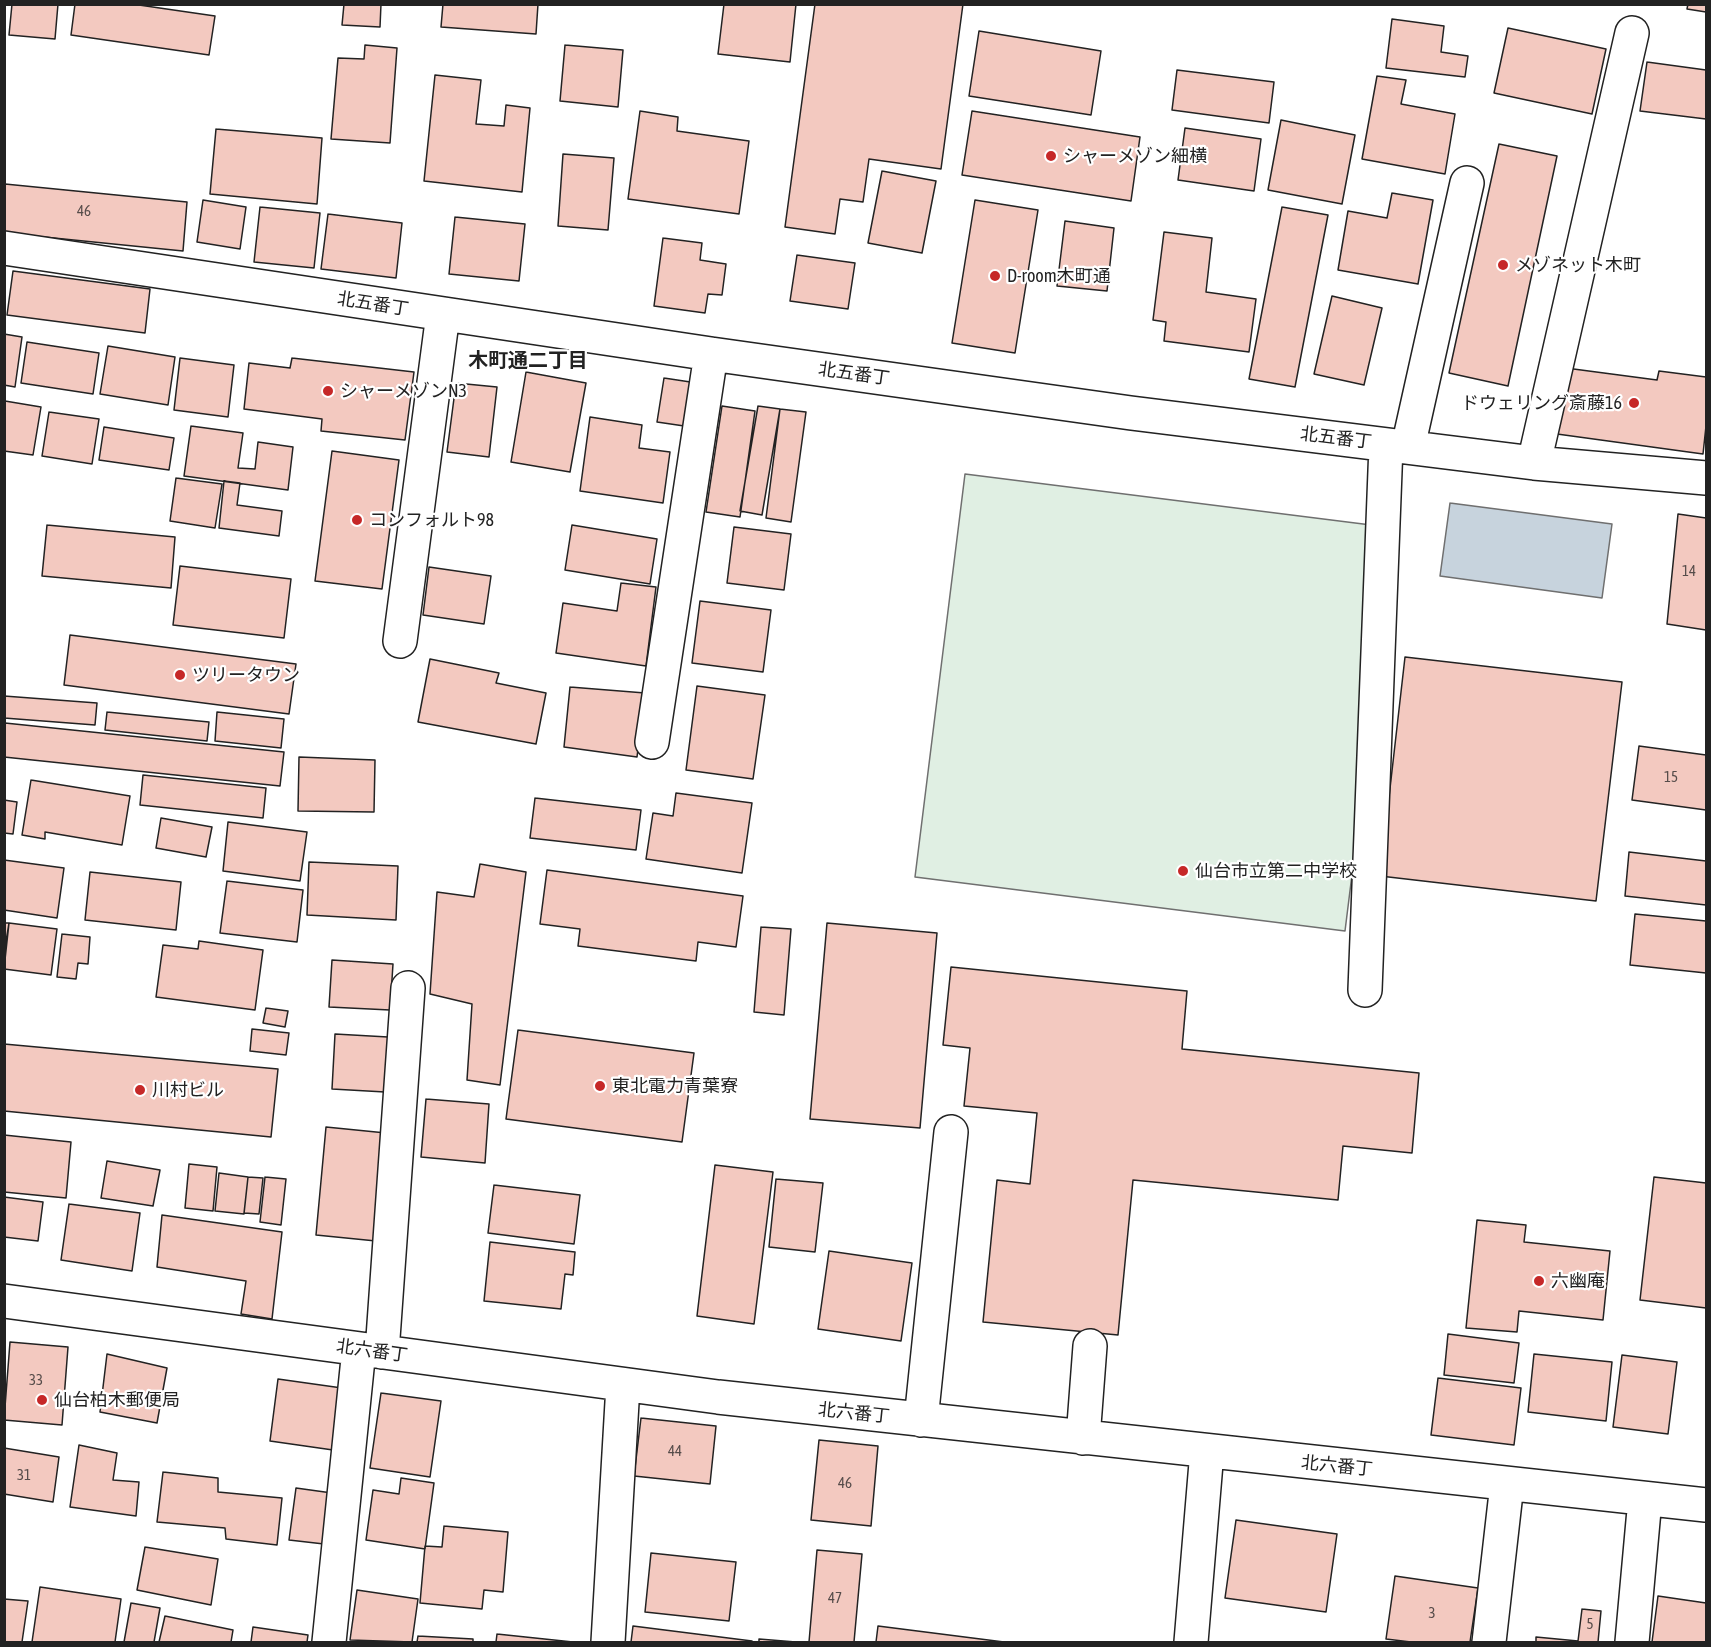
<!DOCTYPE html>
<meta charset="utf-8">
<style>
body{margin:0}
#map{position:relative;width:1711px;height:1647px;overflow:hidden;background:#fff;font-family:"Asap Condensed",sans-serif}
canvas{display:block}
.frame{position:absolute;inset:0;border:6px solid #222;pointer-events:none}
</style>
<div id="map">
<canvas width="1711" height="1647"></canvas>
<div class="frame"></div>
</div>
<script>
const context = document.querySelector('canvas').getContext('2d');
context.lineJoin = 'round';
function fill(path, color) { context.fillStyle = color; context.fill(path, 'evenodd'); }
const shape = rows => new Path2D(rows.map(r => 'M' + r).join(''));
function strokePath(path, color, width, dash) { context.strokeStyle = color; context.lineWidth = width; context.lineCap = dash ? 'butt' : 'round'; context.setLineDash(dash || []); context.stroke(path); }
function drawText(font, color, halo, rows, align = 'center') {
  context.font = font + ' "Asap Condensed","Noto Sans JP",sans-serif'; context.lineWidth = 4.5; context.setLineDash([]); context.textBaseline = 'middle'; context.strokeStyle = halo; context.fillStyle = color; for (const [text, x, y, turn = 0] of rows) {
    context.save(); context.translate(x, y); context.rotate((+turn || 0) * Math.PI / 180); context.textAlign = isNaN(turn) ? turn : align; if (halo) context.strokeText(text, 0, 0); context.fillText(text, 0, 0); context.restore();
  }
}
const green = shape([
 [965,474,1395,528,1345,931,915,877,965,474]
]);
const water = shape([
 [1450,503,1612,524,1602,598,1440,576,1450,503]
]);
const building = shape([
 [12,4,58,4,55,39,9,35,12,4],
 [75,4,132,4,215,16,209,55,71,35,75,4],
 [344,4,381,4,380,27,342,25,344,4],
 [443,4,538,4,536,34,441,27,443,4],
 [724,4,796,4,790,62,718,54,724,4],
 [815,4,963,4,941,169,869,159,863,202,840,199,835,234,785,227,815,4],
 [1688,4,1706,4,1706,12,1687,9,1688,4],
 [1392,19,1444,26,1441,52,1468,56,1465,77,1386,68,1392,19],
 [1508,28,1606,49,1592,114,1494,93,1508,28],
 [979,31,1101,51,1091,115,969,96,979,31],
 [365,45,397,48,390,143,331,139,338,58,364,59,365,45],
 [565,45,623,50,618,107,560,101,565,45],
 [1647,62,1706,70,1706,119,1640,111,1647,62],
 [1177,70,1274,82,1269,123,1172,110,1177,70],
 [435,75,481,80,476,124,504,126,506,105,530,108,522,192,424,181,435,75],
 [1377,76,1406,80,1401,104,1455,114,1445,174,1362,159,1377,76],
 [640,111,678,117,677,131,749,141,739,214,628,199,640,111],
 [972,111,1140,137,1131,201,962,175,972,111],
 [1281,120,1355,135,1342,204,1268,190,1281,120],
 [1185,128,1261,139,1254,191,1178,180,1185,128],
 [216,129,322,138,317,204,210,194,216,129],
 [1499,144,1557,156,1508,386,1449,373,1499,144],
 [563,154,614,158,608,230,558,226,563,154],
 [882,171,936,181,922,253,868,243,882,171],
 [5,184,187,202,183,251,4,233,5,184],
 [1392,193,1433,200,1418,284,1338,270,1348,211,1387,218,1392,193],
 [203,200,246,207,240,249,197,242,203,200],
 [975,200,1038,210,1015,353,952,343,975,200],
 [260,207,320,213,314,268,254,262,260,207],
 [1282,207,1328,215,1295,387,1249,379,1282,207],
 [328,214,402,223,396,278,321,269,328,214],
 [455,217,525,224,519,281,449,274,455,217],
 [1065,221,1114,228,1107,291,1057,286,1065,221],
 [1164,232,1212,238,1206,292,1256,299,1249,352,1164,341,1166,322,1153,320,1164,232],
 [663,238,702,243,700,260,726,264,722,295,708,294,705,313,654,306,663,238],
 [797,255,855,263,848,309,790,301,797,255],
 [13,271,150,289,145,333,7,315,13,271],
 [1332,296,1382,308,1364,385,1314,374,1332,296],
 [4,334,22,337,15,387,4,385,4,334],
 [27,342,99,353,93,394,21,383,27,342],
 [108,346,175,357,168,405,100,394,108,346],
 [180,358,234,365,228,417,174,410,180,358],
 [292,358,414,372,405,440,321,431,322,419,244,409,249,363,290,368,292,358],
 [1566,368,1657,380,1659,371,1706,377,1706,426,1703,454,1557,434,1566,368],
 [526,372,586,383,570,472,511,462,526,372],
 [664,378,697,383,691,427,657,422,664,378],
 [456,383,497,387,489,457,447,452,456,383],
 [5,401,41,407,33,455,4,451,5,401],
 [722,406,755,411,740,517,706,512,722,406],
 [758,406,780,409,762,515,740,511,758,406],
 [780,409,806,412,791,522,766,518,780,409],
 [49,412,99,419,92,464,42,456,49,412],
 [590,417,642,425,639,448,670,452,663,503,580,491,590,417],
 [191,426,243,433,238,468,255,469,258,442,293,447,288,490,184,476,191,426],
 [104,427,174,438,169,470,99,460,104,427],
 [332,451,399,460,382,589,315,581,332,451],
 [176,478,222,484,215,528,170,521,176,478],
 [224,481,240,483,237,505,282,511,279,536,219,528,224,481],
 [1678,514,1706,518,1706,630,1667,624,1678,514],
 [47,525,175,537,171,588,42,576,47,525],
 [572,525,657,539,650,584,565,570,572,525],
 [734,527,791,534,784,590,727,583,734,527],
 [180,566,291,579,284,638,173,625,180,566],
 [429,567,491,576,484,624,423,615,429,567],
 [621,583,656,587,646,666,556,653,563,603,617,611,621,583],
 [700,601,771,610,763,672,692,663,700,601],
 [70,635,296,664,289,714,64,685,70,635],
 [1405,657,1622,682,1596,901,1380,876,1405,657],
 [430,659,499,673,496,683,546,693,536,744,418,722,430,659],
 [697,686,765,695,753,779,686,770,697,686],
 [570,687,645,693,637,757,564,747,570,687],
 [4,696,97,703,95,725,4,718,4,696],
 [107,712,209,722,207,741,105,730,107,712],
 [217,712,284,719,281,748,215,741,217,712],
 [5,723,284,752,280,786,4,757,5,723],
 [1639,746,1706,755,1706,810,1632,800,1639,746],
 [299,757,375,760,374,812,298,811,299,757],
 [143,775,266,788,263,818,140,805,143,775],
 [31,780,130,796,122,845,45,832,45,839,22,835,31,780],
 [676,793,752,803,742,873,646,859,653,813,673,816,676,793],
 [535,798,641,810,636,850,530,838,535,798],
 [4,800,17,802,13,834,4,833,4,800],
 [161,818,212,827,206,857,156,848,161,818],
 [228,822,307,832,300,881,223,871,228,822],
 [1629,852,1706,861,1706,905,1625,896,1629,852],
 [4,860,64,868,57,918,4,910,4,860],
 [309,862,398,866,396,920,307,915,309,862],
 [480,864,526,872,500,1085,467,1080,472,1004,430,994,437,892,474,897,480,864],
 [547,870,743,896,736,947,698,942,696,961,578,946,580,929,540,924,547,870],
 [90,872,181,882,176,930,85,920,90,872],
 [227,881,303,890,297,942,220,933,227,881],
 [1635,914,1706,921,1706,973,1630,965,1635,914],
 [4,923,9,923,4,953,4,923],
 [9,923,57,929,51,975,4,969,9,923],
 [827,923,937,933,920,1128,810,1119,827,923],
 [761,927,791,929,784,1015,754,1012,761,927],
 [62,934,90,937,88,964,78,963,76,979,57,977,62,934],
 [199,941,263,950,255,1010,156,997,163,945,198,949,199,941],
 [332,960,393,964,390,1010,329,1007,332,960],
 [951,967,1187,991,1182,1049,1419,1073,1412,1153,1343,1146,1338,1200,1133,1180,1118,1335,983,1322,997,1180,1030,1184,1037,1113,964,1106,970,1048,943,1045,951,967],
 [266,1008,288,1011,285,1027,263,1023,266,1008],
 [252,1029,289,1033,286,1055,250,1051,252,1029],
 [518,1030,694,1053,682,1142,506,1119,518,1030],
 [335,1034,388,1037,385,1092,332,1089,335,1034],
 [4,1044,278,1069,271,1137,4,1111,4,1044],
 [426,1099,489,1104,485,1163,421,1157,426,1099],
 [326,1127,386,1133,376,1241,316,1235,326,1127],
 [4,1135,71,1142,66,1198,4,1192,4,1135],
 [107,1161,160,1170,153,1206,101,1198,107,1161],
 [189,1164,217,1167,213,1211,185,1208,189,1164],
 [715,1165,773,1172,754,1324,697,1316,715,1165],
 [219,1173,248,1177,244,1214,215,1211,219,1173],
 [248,1177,263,1178,259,1214,244,1213,248,1177],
 [265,1177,286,1179,281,1225,260,1222,265,1177],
 [1654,1177,1706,1183,1706,1308,1640,1300,1654,1177],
 [776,1179,823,1183,815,1252,769,1247,776,1179],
 [494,1185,580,1195,574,1244,488,1233,494,1185],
 [4,1197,43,1202,38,1241,4,1237,4,1197],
 [69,1204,140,1213,132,1271,61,1260,69,1204],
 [162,1215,282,1232,272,1319,241,1314,246,1281,157,1267,162,1215],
 [1477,1220,1526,1225,1524,1242,1610,1251,1603,1320,1519,1311,1517,1332,1466,1328,1477,1220],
 [490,1242,575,1252,573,1275,565,1274,561,1309,484,1301,490,1242],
 [829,1251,912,1263,901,1341,818,1329,829,1251],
 [1448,1334,1519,1343,1514,1383,1444,1375,1448,1334],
 [10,1342,68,1347,62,1425,4,1420,10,1342],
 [107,1354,167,1368,157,1423,100,1412,107,1354],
 [1534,1354,1612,1362,1606,1421,1528,1412,1534,1354],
 [1622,1355,1677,1362,1668,1434,1613,1427,1622,1355],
 [1438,1378,1521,1388,1514,1445,1431,1435,1438,1378],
 [278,1379,342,1388,333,1450,270,1441,278,1379],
 [381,1393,441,1401,430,1477,370,1468,381,1393],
 [641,1418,716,1426,710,1484,634,1476,641,1418],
 [819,1440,878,1446,871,1526,811,1520,819,1440],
 [79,1445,117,1453,113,1480,139,1482,136,1516,70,1507,79,1445],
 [4,1448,59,1457,53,1502,4,1494,4,1448],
 [163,1472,218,1478,218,1492,282,1498,277,1545,226,1539,225,1528,157,1522,163,1472],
 [401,1478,434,1483,425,1549,366,1540,373,1490,399,1494,401,1478],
 [296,1488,332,1493,324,1544,289,1540,296,1488],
 [1236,1520,1337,1534,1326,1612,1225,1598,1236,1520],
 [444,1526,508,1532,503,1592,484,1590,482,1609,420,1603,425,1546,442,1547,444,1526],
 [145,1547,218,1559,211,1605,137,1590,145,1547],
 [817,1550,862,1554,854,1642,809,1642,817,1550],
 [651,1553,736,1562,729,1621,645,1612,651,1553],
 [1395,1576,1478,1588,1470,1642,1411,1642,1386,1639,1395,1576],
 [40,1587,121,1599,115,1642,32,1642,40,1587],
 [357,1590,418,1599,412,1642,350,1640,357,1590],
 [1658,1596,1706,1603,1706,1642,1652,1642,1658,1596],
 [4,1599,28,1601,22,1642,4,1642,4,1599],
 [131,1603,160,1608,154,1642,124,1642,131,1603],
 [1582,1609,1601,1611,1598,1642,1536,1642,1536,1637,1578,1641,1582,1609],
 [165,1616,233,1630,231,1642,159,1642,165,1616],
 [633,1626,752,1641,751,1642,631,1642,633,1626],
 [878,1626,1004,1642,876,1642,878,1626],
 [253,1627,308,1635,307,1642,251,1642,253,1627],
 [497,1634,573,1642,496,1642,497,1634],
 [418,1636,473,1639,473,1642,417,1642,418,1636],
 [759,1639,796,1642,759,1642,759,1639]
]);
const minor = shape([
 [4,248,711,354,1131,413,1534,463,1706,478],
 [1408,447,1467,183],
 [1534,463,1632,33],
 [400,641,443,314],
 [652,742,711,354],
 [1365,990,1386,445],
 [4,1301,718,1397,1706,1505],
 [382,1352,408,988],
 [921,1420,951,1132],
 [1083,1438,1090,1346],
 [329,1642,359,1349],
 [608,1642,623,1385],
 [1191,1642,1207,1451],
 [1489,1642,1507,1484],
 [1632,1642,1645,1499]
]);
const markers = [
 [1051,156,6,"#c62828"],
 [1503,265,6,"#c62828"],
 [995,276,6,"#c62828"],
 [328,391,6,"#c62828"],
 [1634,403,6,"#c62828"],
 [357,520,6,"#c62828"],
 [180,675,6,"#c62828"],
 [1183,871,6,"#c62828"],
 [600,1086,6,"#c62828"],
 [140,1090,6,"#c62828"],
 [1539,1281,6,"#c62828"],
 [42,1400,6,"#c62828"]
];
const numberNames = [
 ["46",84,211],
 ["14",1689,571],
 ["15",1671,777],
 ["33",36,1380],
 ["44",675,1451],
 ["31",24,1475],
 ["46",845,1483],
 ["47",835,1598],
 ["3",1432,1613],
 ["5",1590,1624]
];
const poiNames = [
 ["シャーメゾン細横",1063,156],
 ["メゾネット木町",1515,265],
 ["D-room木町通",1007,276],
 ["シャーメゾンN3",340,391],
 ["ドウェリング斎藤16",1622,403,"right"],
 ["コンフォルト98",369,520],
 ["ツリータウン",192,675],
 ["仙台市立第二中学校",1195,871],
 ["東北電力青葉寮",612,1086],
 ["川村ビル",152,1090],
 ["六幽庵",1551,1281],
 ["仙台柏木郵便局",54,1400]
];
const streetNames = [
 ["北五番丁",373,304,9],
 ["北五番丁",854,374,8],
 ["北五番丁",1336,438,7],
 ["北六番丁",372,1351,8],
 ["北六番丁",854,1413,6],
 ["北六番丁",1337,1466,6]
];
const neighbourhoodNames = [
 ["木町通二丁目",528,361]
];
fill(green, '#e0efe3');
strokePath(green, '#6f6f6f', 1.5);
fill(water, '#c7d3dd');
strokePath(water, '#6f6f6f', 1.5);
fill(building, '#f3c9c0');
strokePath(building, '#222', 1.5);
strokePath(minor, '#222', 36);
strokePath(minor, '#fff', 33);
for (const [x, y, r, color] of markers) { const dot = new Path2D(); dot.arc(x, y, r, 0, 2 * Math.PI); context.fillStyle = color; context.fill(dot); strokePath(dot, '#fff', 2); }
drawText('15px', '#564c4a', null, numberNames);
drawText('18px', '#222', '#fff', poiNames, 'left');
drawText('18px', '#222', '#fff', streetNames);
drawText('bold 20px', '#222', '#fff', neighbourhoodNames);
</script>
